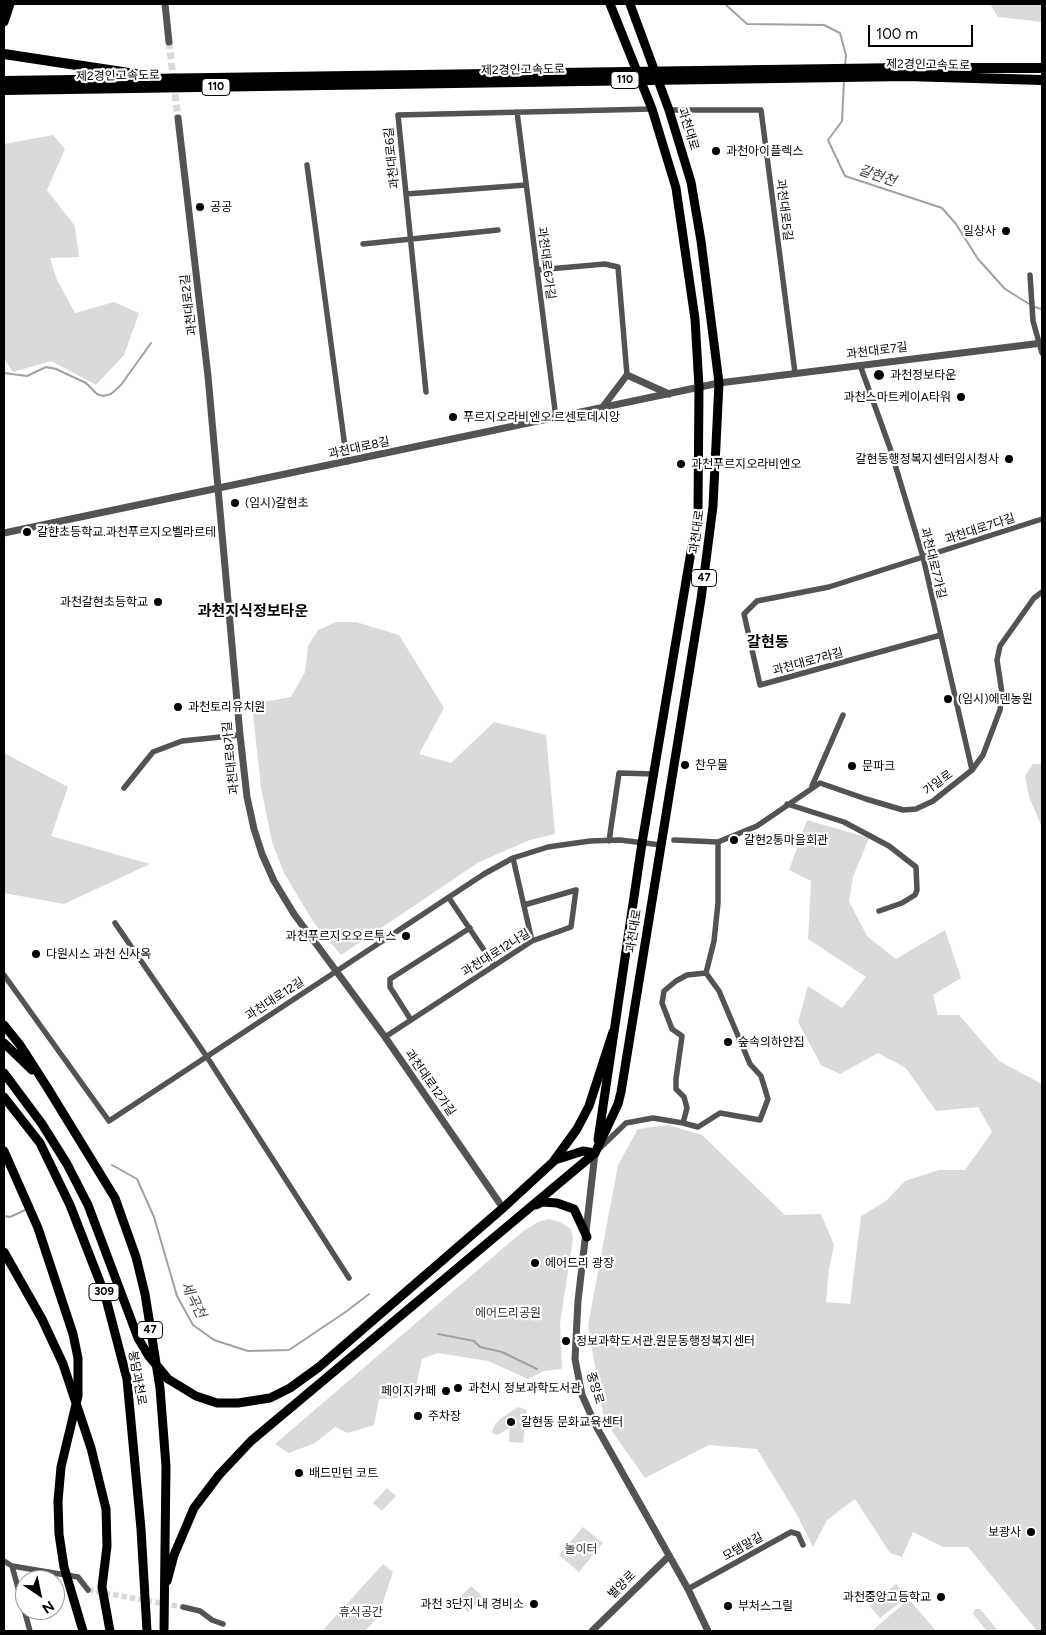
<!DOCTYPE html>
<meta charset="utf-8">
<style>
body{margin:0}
#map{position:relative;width:1046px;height:1635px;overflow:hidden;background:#fff;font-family:Figtree,sans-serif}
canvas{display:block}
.frame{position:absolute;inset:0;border:5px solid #000;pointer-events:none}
.north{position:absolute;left:15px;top:1570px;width:50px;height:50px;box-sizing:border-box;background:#fff;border:1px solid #999;border-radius:50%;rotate:146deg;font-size:14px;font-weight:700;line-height:20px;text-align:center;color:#000}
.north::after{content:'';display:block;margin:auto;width:18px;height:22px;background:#000;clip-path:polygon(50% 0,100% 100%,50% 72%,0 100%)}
.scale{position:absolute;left:868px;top:25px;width:105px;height:22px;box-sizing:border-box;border:2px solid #000;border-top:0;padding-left:6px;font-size:15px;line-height:18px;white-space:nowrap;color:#000;-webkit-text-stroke:4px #fff;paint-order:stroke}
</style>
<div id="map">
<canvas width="1046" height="1635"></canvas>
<div class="frame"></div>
<div class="north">N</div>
<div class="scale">100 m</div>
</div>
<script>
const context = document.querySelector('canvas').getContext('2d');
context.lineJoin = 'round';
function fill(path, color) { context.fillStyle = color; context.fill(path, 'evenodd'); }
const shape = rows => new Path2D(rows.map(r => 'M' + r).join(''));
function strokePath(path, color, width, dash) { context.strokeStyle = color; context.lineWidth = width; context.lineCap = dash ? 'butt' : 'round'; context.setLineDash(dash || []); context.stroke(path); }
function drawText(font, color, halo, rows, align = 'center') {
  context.font = font + ' Figtree,"Noto Sans KR",sans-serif'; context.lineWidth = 4.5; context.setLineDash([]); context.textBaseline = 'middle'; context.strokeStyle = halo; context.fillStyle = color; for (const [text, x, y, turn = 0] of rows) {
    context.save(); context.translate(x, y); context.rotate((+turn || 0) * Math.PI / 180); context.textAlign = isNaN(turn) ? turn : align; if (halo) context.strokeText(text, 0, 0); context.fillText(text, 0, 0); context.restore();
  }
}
const green = shape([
 [990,4,1042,4,1042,22,998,17],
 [53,135,65,149,47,190,75,226,79,257,50,258,57,280,75,313,114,302,139,313,124,355,96,385,51,361,13,372,4,359,4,144],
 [336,622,356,622,399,635,444,708,419,754,451,763,494,722,546,735,555,834,530,840,479,862,341,955,314,923,284,873,272,842,261,788,252,704,291,697,305,672,308,646,318,630],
 [4,753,68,787,51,836,150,864,64,904,4,893],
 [1033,764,1042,764,1042,827,1029,797,1025,776],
 [807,820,869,838,853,877,849,901,867,936,896,959,945,930,961,978,933,995,938,1015,959,1015,999,1061,1042,1084,1042,1631,1037,1631,968,1547,943,1547,913,1532,902,1557,890,1553,855,1499,827,1520,813,1547,796,1513,757,1449,709,1445,645,1478,604,1420,588,1325,618,1165,638,1129,668,1125,702,1135,785,1215,821,1214,834,1245,829,1269,826,1302,850,1304,861,1216,886,1201,905,1181,939,1170,965,1170,992,1132,978,1107,936,1111,906,1068,878,1053,840,1074,821,1065,798,1022,808,986,842,1008,866,977,808,939,811,881,789,870],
 [549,1219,560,1222,571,1229,573,1239,560,1324,562,1369,544,1371,528,1379,488,1361,438,1353,422,1359,414,1397,379,1399,374,1425,348,1433,335,1427,315,1443,289,1453,275,1444,522,1232,538,1222],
 [518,1407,527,1410,523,1443,509,1442,510,1427,498,1435,492,1433,494,1426,500,1419],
 [387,1488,396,1496,382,1511,373,1503],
 [583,1527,603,1543,579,1572,559,1555],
 [383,1564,393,1572,378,1617,365,1631,322,1631],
 [896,1584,907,1597,880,1618,870,1606],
 [471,1586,483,1597,468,1612,456,1601],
 [909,1599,936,1631,874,1631,873,1630],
 [975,1609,980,1609,998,1631,987,1631,973,1614]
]);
const stream = shape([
 [725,4,747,24,824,25,840,33,846,55,845,66],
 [844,81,842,121,828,140,845,176,942,208,956,224,978,259,1005,289,1034,307,1042,309],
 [4,373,27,376,46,367,56,369,86,383,97,394,103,396,111,394,121,385,151,343],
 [112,1165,137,1179,154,1217,177,1296,193,1325,214,1340,248,1351,289,1350,347,1311,369,1294],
 [4,1216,10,1217,25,1210],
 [438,1334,474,1341,480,1347,502,1352,537,1369]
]);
const minorTunnel = shape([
 [88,1590,183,1607]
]);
const tertiaryTunnel = shape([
 [169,42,178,118]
]);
const minor = shape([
 [669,110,761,110,795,373],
 [517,112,556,418],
 [307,165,347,462],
 [406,194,526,185],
 [363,244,498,230],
 [537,270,605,264,618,267,627,375],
 [1030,275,1033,321,1042,353],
 [860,365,890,448,923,557,972,770],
 [426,392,398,115,652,109],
 [941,635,760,685,744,614,757,601,829,587,1042,519],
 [812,786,843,715],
 [124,788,153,752,182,741,240,735],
 [787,804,844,822,889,846,916,867,917,890,915,895,902,903,879,911],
 [674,840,718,842,757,826,820,783,866,799,903,810,916,809,933,801,972,770,983,755,1000,710,1002,693,997,660,1000,646,1034,598,1042,592],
 [609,841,619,773,654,774],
 [513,858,532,941],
 [449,898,494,965],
 [115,923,207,1057,349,1278],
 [4,975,109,1121,484,874,513,858,548,847,590,841,620,840,661,845],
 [411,1020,390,987,390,979,470,928],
 [385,1037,532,941,571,927,576,890,524,905],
 [683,1123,698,1127,720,1113,760,1120,768,1099,761,1076,750,1064,719,991,706,973],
 [598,1150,626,1123,653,1118,683,1123,687,1108,684,1097,676,1089,676,1079,682,1036,672,1029,662,1003,664,991,676,981,687,975,706,973,714,941,718,903,718,842],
 [4,1561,12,1566,30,1631],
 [12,1566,78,1577,88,1590],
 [688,1589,791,1532,798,1534,803,1545],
 [183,1607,200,1611,212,1620,223,1624]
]);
const tertiary = shape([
 [165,4,169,42],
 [178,118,208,376,240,735,247,797,254,829,262,854,274,881,294,914,385,1037,503,1208],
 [602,408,627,375,669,394],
 [4,533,719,383,1042,343],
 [595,1153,578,1301,575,1359,582,1395,596,1426,688,1589,708,1631],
 [592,1631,669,1556]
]);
const primary = shape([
 [598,1140,642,843,698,510,699,387,695,319,676,188,652,109,610,4],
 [595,1153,618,1104,621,1092,701,599,713,506,719,383,701,241,691,182,669,110,630,4]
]);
const trunk = shape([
 [4,22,10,4],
 [4,1025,20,1045,47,1087,115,1198,136,1257,145,1294,160,1388,166,1466,164,1631],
 [4,1043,32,1070],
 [4,1073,42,1124,67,1164,88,1205,138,1338,148,1355,168,1379,196,1396,217,1403,238,1403,270,1398,290,1388,319,1367,503,1208,553,1162,577,1129,589,1106,613,1032],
 [4,1097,40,1143,70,1205,105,1295,127,1379,141,1529,147,1631],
 [4,1151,38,1228,73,1334,78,1358,78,1396,61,1467,58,1501,59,1534,64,1567,83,1631],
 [555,1160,583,1151,595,1153],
 [536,1205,542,1202,557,1203,574,1209,587,1237],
 [4,1252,42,1319,63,1364,91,1448,106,1509,107,1546,102,1587,110,1631],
 [167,1581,174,1555,194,1508,219,1475,251,1441,595,1153]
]);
const motorway = shape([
 [4,54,142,75],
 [4,81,905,68,1042,68],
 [4,90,906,76,1042,80]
]);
const markers = [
 [716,151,5,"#000"],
 [200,207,5,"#000"],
 [1006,231,5,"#000"],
 [879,375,6,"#000"],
 [961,397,5,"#000"],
 [453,417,5,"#000"],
 [1009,459,5,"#000"],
 [681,464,5,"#000"],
 [235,503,5,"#000"],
 [27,532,5,"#000"],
 [158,602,5,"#000"],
 [948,699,5,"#000"],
 [178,707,5,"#000"],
 [685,765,5,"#000"],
 [852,766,5,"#000"],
 [734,840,5,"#000"],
 [406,936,5,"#000"],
 [36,954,5,"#000"],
 [728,1042,5,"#000"],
 [535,1263,5,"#000"],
 [566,1341,5,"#000"],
 [458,1388,5,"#000"],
 [446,1391,5,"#000"],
 [418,1416,5,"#000"],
 [511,1422,5,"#000"],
 [299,1473,5,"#000"],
 [1031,1532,5,"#000"],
 [941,1597,5,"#000"],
 [534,1604,5,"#000"],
 [728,1606,5,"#000"]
];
const shields = [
 [625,80,28],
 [216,87,28],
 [704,578,25],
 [104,1292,30],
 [150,1330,25]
];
const shieldNames = [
 ["110",625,80],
 ["110",216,87],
 ["47",704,578],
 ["309",104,1292],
 ["47",150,1330]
];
const streetNames = [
 ["제2경인고속도로",928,65,1],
 ["제2경인고속도로",523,70,-1],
 ["제2경인고속도로",118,76,-1],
 ["과천대로",688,129,73],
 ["과천대로6길",392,158,-96],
 ["과천대로5길",784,210,83],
 ["과천대로6가길",546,263,83],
 ["과천대로2길",189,305,-97],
 ["과천대로7길",877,351,-7],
 ["과천대로8길",359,448,-12],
 ["과천대로7다길",980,529,-18],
 ["과천대로",697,532,-82],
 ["과천대로7가길",933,563,76],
 ["과천대로7라길",808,662,-15],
 ["과천대로8가길",231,758,-96],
 ["가일로",938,783,-36],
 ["과천대로",634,931,-81],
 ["과천대로12나길",496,953,-32],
 ["과천대로12길",275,999,-33],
 ["과천대로12가길",430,1083,55],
 ["봉담과천로",137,1378,80],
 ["중앙로",595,1388,73],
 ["모템말길",743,1547,-29],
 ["별양로",622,1585,-45]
];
const poiNames = [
 ["과천아이플렉스",726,151],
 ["공공",210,207],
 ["일상사",996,231,"right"],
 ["과천정보타운",890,375],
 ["과천스마트케이A타워",951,397,"right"],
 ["푸르지오라비엔오.르센토데시앙",463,417],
 ["갈현동행정복지센터임시청사",999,459,"right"],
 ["과천푸르지오라비엔오",691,464],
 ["(임시)갈현초",245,503],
 ["갈햔초등학교.과천푸르지오벨라르테",37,532],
 ["과천갈현초등학교",148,602,"right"],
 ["(임시)에덴농원",958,699],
 ["과천토리유치원",188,707],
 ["찬우물",695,765],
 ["문파크",862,766],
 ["갈현2통마을회관",744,840],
 ["과천푸르지오오르투스",396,936,"right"],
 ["다원시스 과천 신사옥",46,954],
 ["숲속의하얀집",738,1042],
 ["에어드리 광장",545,1263],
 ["정보과학도서관.원문동행정복지센터",576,1341],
 ["과천시 정보과학도서관",468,1388],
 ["페이지카페",436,1391,"right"],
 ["주차장",428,1416],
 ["갈현동 문화교육센터",521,1422],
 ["배드민턴 코트",309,1473],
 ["보광사",1021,1532,"right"],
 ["과천중앙고등학교",931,1597,"right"],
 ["과천 3단지 내 경비소",524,1604,"right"],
 ["부처스그릴",738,1606]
];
const parkNames = [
 ["에어드리공원",508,1313],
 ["놀이터",581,1549],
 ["휴식공간",361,1612]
];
const waterNames = [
 ["갈현천",877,176,19],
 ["세곡천",193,1300,64]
];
const quarterNames = [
 ["과천지식정보타운",253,612],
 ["갈현동",768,643]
];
fill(green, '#dadada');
strokePath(stream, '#a1a1a1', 2);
strokePath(minorTunnel, '#d9d9d9', 5.5, [5.5, 3]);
strokePath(tertiaryTunnel, '#d9d9d9', 7, [7, 3.5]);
strokePath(minor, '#535353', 5.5);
strokePath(tertiary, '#535353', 7);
strokePath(primary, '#000', 9);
strokePath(trunk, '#000', 9);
strokePath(motorway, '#000', 10);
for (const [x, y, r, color] of markers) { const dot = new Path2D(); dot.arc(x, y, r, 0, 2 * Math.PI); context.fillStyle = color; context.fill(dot); strokePath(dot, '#fff', 2); }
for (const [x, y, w] of shields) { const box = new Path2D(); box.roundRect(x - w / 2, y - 8.5, w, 17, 4); context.fillStyle = '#fff'; context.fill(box); strokePath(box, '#000', 1); }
drawText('bold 11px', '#000', null, shieldNames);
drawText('12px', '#000', '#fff', streetNames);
drawText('12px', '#000', '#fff', poiNames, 'left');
drawText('12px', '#313131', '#fff', parkNames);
drawText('italic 14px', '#424242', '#fff', waterNames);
drawText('bold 15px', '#000', '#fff', quarterNames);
</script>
